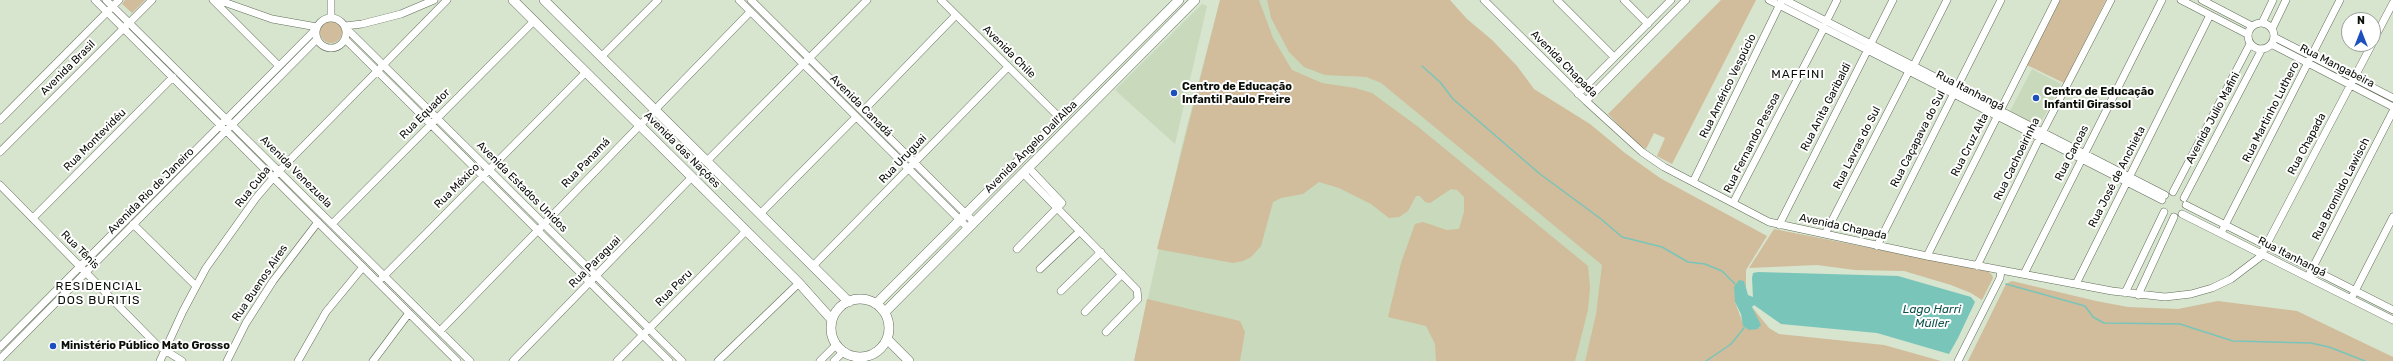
<!DOCTYPE html>
<meta charset="utf-8">
<style>
body{margin:0}
#map{position:relative;width:2393px;height:361px;overflow:hidden;background:#d7e4ce;font-family:Rubik,sans-serif}
canvas{display:block}
.north{position:absolute;left:2341px;top:12px;width:40px;height:40px;box-sizing:border-box;background:#fff;border:1px solid #9d9f9c;border-radius:50%;rotate:0deg;font-size:11px;font-weight:700;line-height:16px;text-align:center;color:#0a0e07}
.north::after{content:'';display:block;margin:auto;width:14px;height:18px;background:#1d50bc;clip-path:polygon(50% 0,100% 100%,50% 72%,0 100%)}
</style>
<div id="map">
<canvas width="2393" height="361"></canvas>
<div class="north">N</div>
</div>
<script>
const context = document.querySelector('canvas').getContext('2d');
context.lineJoin = 'round';
function fill(path, color) { context.fillStyle = color; context.fill(path, 'evenodd'); }
const shape = rows => new Path2D(rows.map(r => 'M' + r).join(''));
function strokePath(path, color, width, dash) { context.strokeStyle = color; context.lineWidth = width; context.lineCap = dash ? 'butt' : 'round'; context.setLineDash(dash || []); context.stroke(path); }
function drawText(font, color, halo, rows, align = 'center') {
  context.font = font + ' Rubik,sans-serif'; context.lineWidth = 4; context.setLineDash([]); context.textBaseline = 'middle'; context.strokeStyle = halo; context.fillStyle = color; for (const [text, x, y, turn = 0] of rows) {
    context.save(); context.translate(x, y); context.rotate((+turn || 0) * Math.PI / 180); context.textAlign = isNaN(turn) ? turn : align; if (halo) context.strokeText(text, 0, 0); context.fillText(text, 0, 0); context.restore();
  }
}
const built = shape([
 [1220,0,1267,0,1271,18,1346,76,1366,77,1381,83,1603,265,1596,314,1585,361,1134,361,1182,145],
 [1202,4,1207,6,1175,144,1115,90],
 [2032,69,2061,84,2039,126,2010,111]
]);
const green = shape([
 [125,0,145,0,132,13,122,4],
 [1220,0,1259,0,1273,38,1292,70,1322,83,1355,88,1372,93,1417,126,1588,266,1590,287,1588,310,1575,361,1436,361,1435,344,1426,326,1388,317,1401,263,1415,224,1423,222,1447,230,1459,229,1464,212,1464,197,1457,190,1451,189,1430,203,1425,202,1420,196,1416,196,1408,211,1399,217,1389,218,1371,204,1339,188,1319,182,1303,194,1281,198,1273,202,1261,246,1251,257,1243,261,1233,263,1157,249],
 [1267,0,1450,0,1467,19,1492,40,1517,66,1534,89,1590,124,1625,153,1660,178,1767,236,1746,270,1746,292,1744,281,1735,293,1735,302,1742,321,1758,329,1760,327,1752,307,1769,328,1779,334,1884,345,1941,361,1585,361,1596,314,1602,265,1381,83,1366,77,1325,75,1304,67,1289,52,1271,18],
 [1721,0,1756,0,1672,164,1657,156,1665,138,1654,133,1646,149,1634,141,1608,114],
 [2060,0,2106,0,2064,83,2027,65],
 '320 32a11 11 0 1 1 22 0a11 11 0 1 1-22 0Z',
 [1774,229,1988,271,1992,275,1993,278,1982,300,1971,293,1951,285,1904,271,1855,270,1817,265,1749,268],
 [2012,281,2096,301,2128,307,2178,309,2218,301,2297,311,2393,357,2393,361,1968,361,2006,284],
 [1147,299,1240,321,1245,332,1240,361,1134,361]
]);
const water = shape([
 [1758,272,1898,276,1971,297,1975,302,1958,338,1949,354,1877,333,1781,324,1754,305,1752,307,1761,325,1758,329,1749,330,1743,326,1741,314,1735,302,1734,287,1739,280,1744,281,1748,295,1753,297,1752,278,1753,273]
]);
const stream = shape([
 [1422,66,1440,82,1453,99,1540,174,1601,219,1622,237,1662,247,1688,262,1705,264,1722,271,1735,284],
 [2006,284,2085,306,2093,317,2104,323,2180,324,2233,341,2311,343,2329,347,2365,361],
 [1706,361,1731,344,1744,328]
]);
const minor = shape([
 [95,0,457,361],
 [106,0,470,361],
 [213,0,278,65],
 [218,0,272,19,317,27],
 [331,0,331,17],
 [739,0,968,228],
 [751,0,974,222],
 [941,0,1061,119],
 [1484,0,1586,101,1642,152,1664,167,1769,222,1927,256,2112,291,2165,297,2191,294,2212,288,2231,279,2260,257,2372,44],
 [1557,0,1614,57],
 [1624,0,1648,24],
 [1769,0,2162,200],
 [1785,0,2165,195],
 [2181,0,2247,34],
 [2202,0,2252,26],
 '316 33a15 15 0 1 1 30 0a15 15 0 1 1-30 0Z',
 [1826,22,1837,0],
 '2248 36a13 13 0 1 1 26 0a13 13 0 1 1-26 0Z',
 [2262,23,2273,0],
 [345,26,362,24,401,14,434,0],
 [346,28,682,361],
 [2272,29,2286,0],
 [2274,37,2393,98],
 [345,39,669,361],
 [2373,41,2393,3],
 [2271,44,2393,107],
 [601,57,658,0],
 [1913,67,1947,0],
 [1578,94,1671,0],
 [1586,101,1686,0],
 [863,111,956,15],
 [0,120,119,0],
 [0,152,152,0],
 [707,161,867,0],
 [1023,173,1137,290,1138,299,1106,332],
 [1693,182,1781,2],
 [0,185,157,345,182,361],
 [2173,192,2250,44],
 [2184,198,2262,49],
 [1733,203,1824,28],
 [2186,205,2393,310],
 [760,214,856,117],
 [2182,214,2393,320],
 [33,218,173,77],
 [133,224,196,286],
 [332,224,534,21],
 [1779,225,1893,0],
 [2221,233,2340,0],
 [1825,234,1908,73],
 [1877,246,2001,0],
 [1017,249,1062,203,1028,167],
 [1927,256,2056,0],
 [813,266,1008,67],
 [1977,266,2043,131,2111,0],
 [1040,269,1080,231],
 [2310,273,2393,111],
 [2024,274,2162,0],
 [382,278,586,72],
 [2076,284,2210,15],
 [1061,291,1101,252],
 [2125,293,2164,212],
 [2138,295,2174,217],
 [2353,295,2393,217],
 [1085,312,1122,274],
 [440,331,750,12],
 [0,347,316,29],
 [0,359,317,39],
 [160,361,183,311,206,268,256,198,279,171,447,0],
 [227,361,246,323,273,281,318,222],
 [298,361,326,312,363,267],
 [373,361,409,313],
 [513,361,692,177],
 [617,361,746,231],
 [718,361,799,283],
 [820,361,836,345],
 [834,361,843,352],
 [1958,361,2000,278,2001,270]
]);
const major = shape([
 [513,0,799,283,832,320],
 [544,0,849,302],
 '831 328a29 29 0 1 1 58 0a29 29 0 1 1-58 0Z',
 [876,304,1179,0],
 [885,312,1195,0],
 [888,340,909,361]
]);
const markers = [
 [1174,93,4,"#1d50bc"],
 [2036,98,4,"#1d50bc"],
 [53,346,4,"#1d50bc"]
];
const streetNames = [
 ["Avenida Chile",1009,52,45],
 ["Avenida Chapada",1564,64,45],
 ["Rua Mangabeira",2337,66,27],
 ["Avenida Brasil",68,68,-45],
 ["Rua Américo Vespúcio",1728,86,-64],
 ["Rua Itanhangá",1970,91,27],
 ["Avenida Canadá",861,106,45],
 ["Rua Anita Garibaldi",1826,107,-63],
 ["Rua Martinho Luthero",2271,112,-63],
 ["Rua Equador",425,114,-45],
 ["Avenida Julio Mafini",2213,118,-62],
 ["Rua Caçapava do Sul",1918,139,-63],
 ["Rua Montevidéu",95,140,-45],
 ["Rua Fernando Pessoa",1752,143,-63],
 ["Rua Chapada",2307,144,-62],
 ["Rua Cruz Alta",1970,145,-63],
 ["Avenida Ângelo Dall'Alba",1031,147,-45],
 ["Rua Lavras do Sul",1857,148,-63],
 ["Avenida das Nações",682,150,45],
 ["Rua Canoas",2072,153,-63],
 ["Rua Uruguai",903,159,-46],
 ["Rua Cachoeirinha",2017,159,-64],
 ["Rua Panamá",586,163,-46],
 ["Avenida Venezuela",296,172,45],
 ["Rua José de Anchieta",2117,177,-63],
 ["Rua México",457,186,-45],
 ["Rua Cuba",253,187,-51],
 ["Avenida Estados Unidos",522,187,45],
 ["Rua Bromildo Lawisch",2341,189,-63],
 ["Avenida Rio de Janeiro",151,191,-45],
 ["Avenida Chapada",1843,227,12],
 ["Rua Tênis",80,250,45],
 ["Rua Itanhangá",2292,257,27],
 ["Rua Paraguai",595,262,-45],
 ["Rua Buenos Aires",260,283,-56],
 ["Rua Peru",674,288,-45]
];
const poiNames = [
 ["Centro de Educação",1182,87],
 ["Infantil Paulo Freire",1182,100],
 ["Centro de Educação",2044,92],
 ["Infantil Girassol",2044,105],
 ["Ministério Público Mato Grosso",61,346]
];
const neighbourhoodNames = [
 ["MAFFINI",1798,75],
 ["RESIDENCIAL",99,287],
 ["DOS BURITIS",99,301]
];
const waterNames = [
 ["Lago Harri",1932,310],
 ["Müller",1932,324]
];
fill(built, '#c8d9bc');
fill(green, '#d1bc9b');
fill(water, '#79c5ba');
strokePath(stream, '#79c5ba', 1.5);
strokePath(minor, '#616d59', 8);
strokePath(major, '#616d59', 10);
strokePath(minor, '#fff', 7);
strokePath(major, '#fff', 9);
for (const [x, y, r, color] of markers) { const dot = new Path2D(); dot.arc(x, y, r, 0, 2 * Math.PI); context.fillStyle = color; context.fill(dot); strokePath(dot, '#fff', 1.5); }
drawText('11px', '#0a0e07', '#fff', streetNames);
drawText('bold 11px', '#0a0e07', '#fff', poiNames, 'left');
context.letterSpacing = '1px';
drawText('12px', '#0a0e07', '#fff', neighbourhoodNames);
context.letterSpacing = '0px';
drawText('italic 12px', '#11534c', '#fff', waterNames);
</script>
